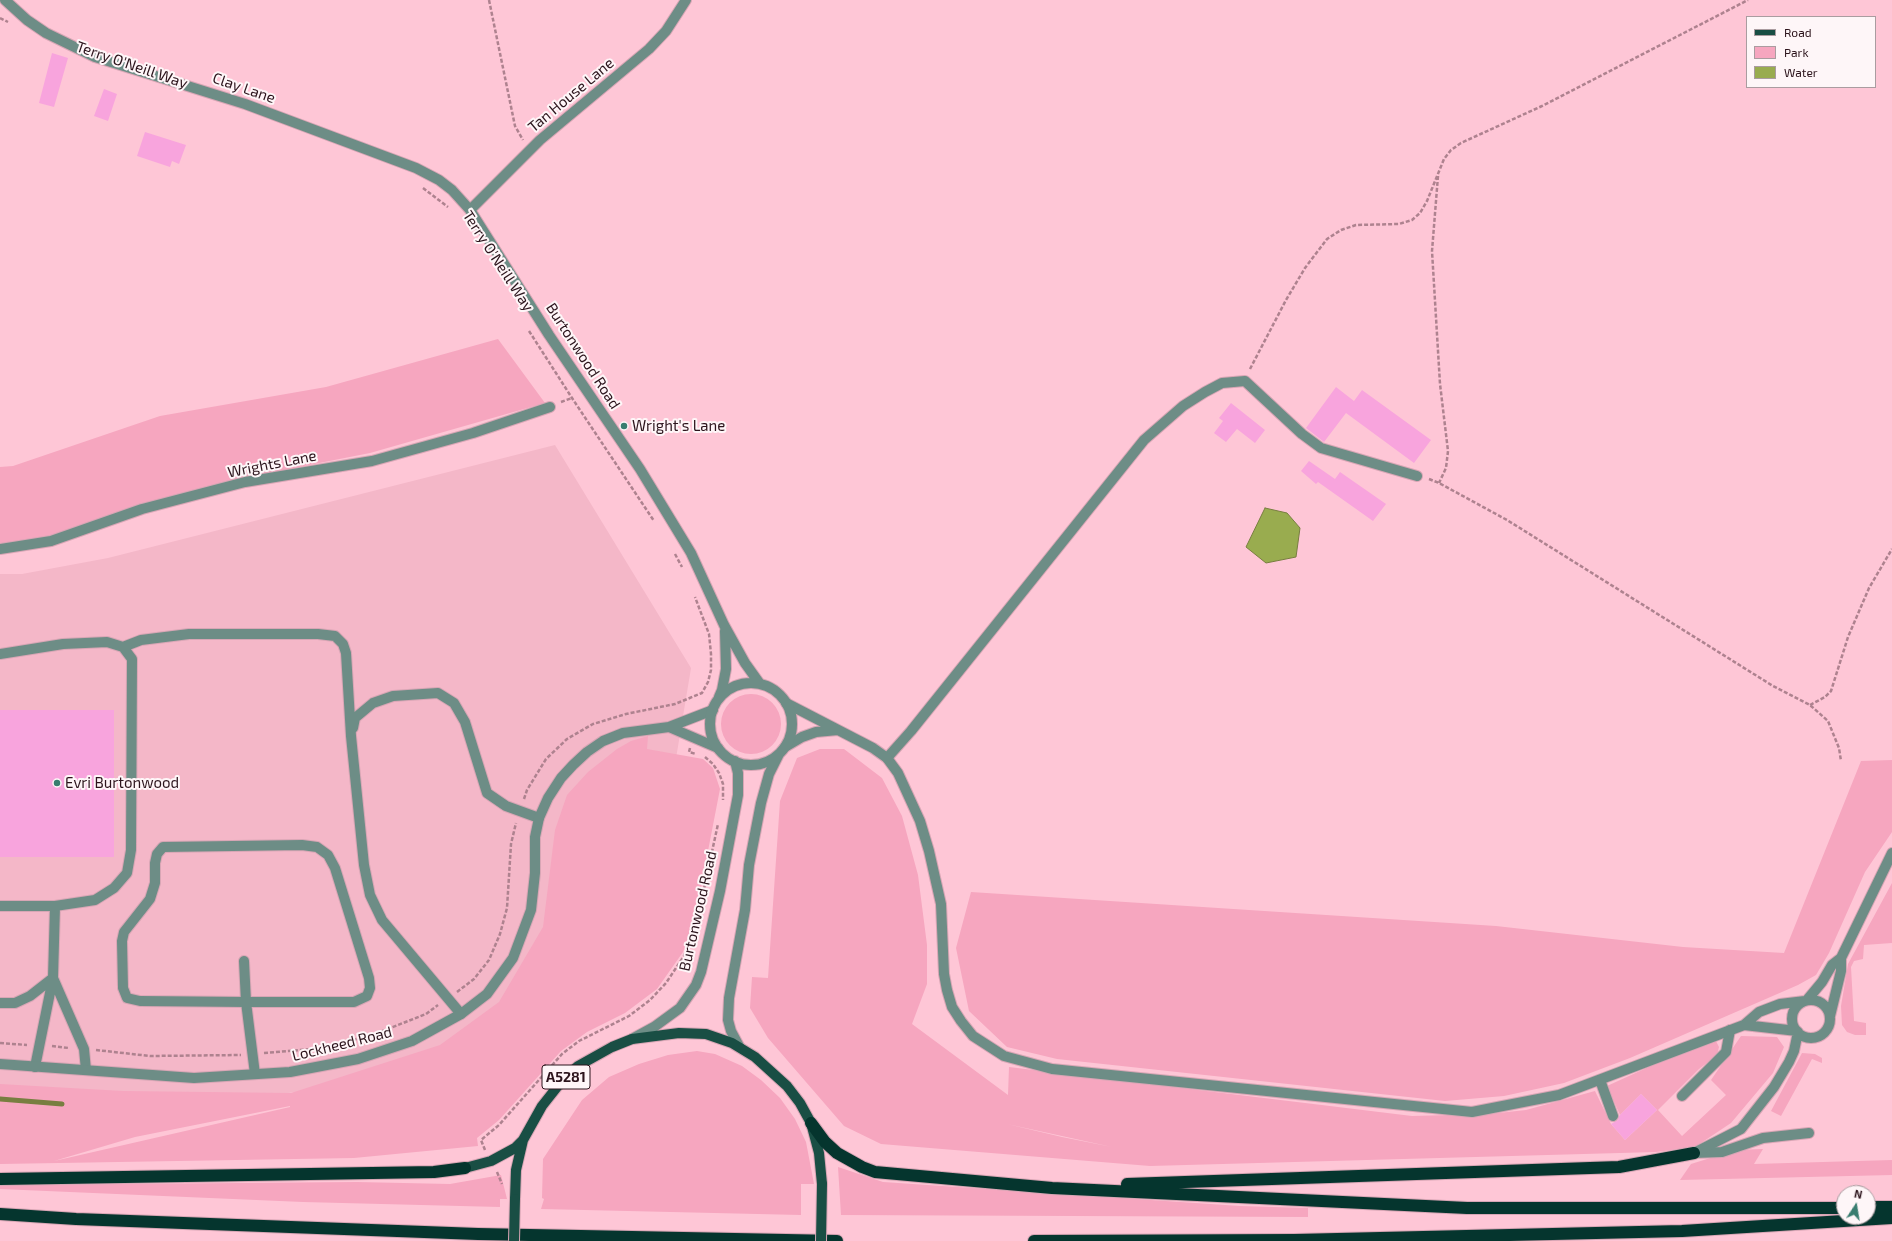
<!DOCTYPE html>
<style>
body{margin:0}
#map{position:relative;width:1892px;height:1241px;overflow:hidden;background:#fec6d6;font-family:"Exo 2",sans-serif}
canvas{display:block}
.legend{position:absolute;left:1746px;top:16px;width:130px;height:72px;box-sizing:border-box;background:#fef6f8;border:1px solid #aa9ca0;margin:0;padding:5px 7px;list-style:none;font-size:12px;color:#2c141c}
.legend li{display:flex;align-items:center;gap:8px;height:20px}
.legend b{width:20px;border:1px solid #aa9ca0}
.north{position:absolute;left:1836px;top:1185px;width:40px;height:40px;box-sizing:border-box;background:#fef6f8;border:1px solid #aa9ca0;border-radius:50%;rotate:12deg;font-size:11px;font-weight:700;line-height:16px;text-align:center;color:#2c141c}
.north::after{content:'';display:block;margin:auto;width:14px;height:18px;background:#397d70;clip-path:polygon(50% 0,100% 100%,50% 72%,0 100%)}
</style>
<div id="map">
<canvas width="1892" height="1241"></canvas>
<ul class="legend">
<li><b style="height:5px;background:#194e44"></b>Road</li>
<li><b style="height:11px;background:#f6a6bf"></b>Park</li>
<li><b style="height:11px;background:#99ac4f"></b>Water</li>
</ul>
<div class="north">N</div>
</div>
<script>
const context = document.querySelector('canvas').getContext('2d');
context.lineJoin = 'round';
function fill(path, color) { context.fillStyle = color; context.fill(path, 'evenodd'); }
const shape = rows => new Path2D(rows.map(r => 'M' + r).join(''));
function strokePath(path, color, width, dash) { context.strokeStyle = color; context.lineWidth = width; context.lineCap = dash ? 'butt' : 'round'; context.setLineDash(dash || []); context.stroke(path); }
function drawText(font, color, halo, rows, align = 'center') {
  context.font = font + ' "Exo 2",sans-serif'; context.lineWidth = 4; context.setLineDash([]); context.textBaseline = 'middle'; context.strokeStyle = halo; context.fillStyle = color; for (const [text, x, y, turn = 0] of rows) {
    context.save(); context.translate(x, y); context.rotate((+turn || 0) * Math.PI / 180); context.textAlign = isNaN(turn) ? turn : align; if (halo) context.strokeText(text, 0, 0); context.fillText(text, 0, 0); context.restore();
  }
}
const built = shape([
 [555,445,691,668,654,891,441,1076,0,1125,0,574,22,574,108,558]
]);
const green = shape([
 [498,339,545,403,370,453,243,478,57,535,0,545,0,467,13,466,160,416,326,387],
 '721 724a30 30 0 1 1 60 0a30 30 0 1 1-60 0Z',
 [648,736,647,749,703,759,713,768,720,789,695,918,683,952,657,989,625,1013,587,1032,561,1051,499,1120,477,1138,478,1146,354,1158,0,1164,0,1084,123,1091,291,1093,440,1045,499,1002,543,927,555,830,567,795,588,772,617,749,631,741],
 [290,1106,290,1107,54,1161,135,1137],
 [820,749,844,749,882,778,902,816,918,875,927,945,927,984,912,1024,1008,1095,1009,1067,1412,1116,1489,1114,1526,1110,1595,1091,1611,1124,1625,1140,1657,1110,1641,1094,1620,1115,1607,1086,1708,1040,1716,1041,1719,1047,1717,1055,1699,1069,1658,1110,1682,1136,1726,1095,1711,1080,1741,1036,1777,1037,1784,1047,1773,1073,1731,1123,1695,1147,1656,1152,1150,1166,881,1144,844,1126,768,1038,750,1008,752,977,768,978,780,801,797,758],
 [1007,1124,1112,1147,1062,1137],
 [1892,760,1892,832,1865,872,1829,953,1816,975,1798,985,1630,1058,1564,1083,1504,1096,1445,1101,1057,1059,1007,1047,969,1011,956,948,971,892,1496,926,1683,947,1784,953,1861,761],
 [1892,883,1892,943,1864,945,1863,959,1854,961,1851,967,1854,1021,1866,1023,1866,1035,1855,1035,1847,1032,1842,1025,1841,1006,1848,964],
 [697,1051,715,1054,742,1066,761,1080,780,1098,795,1119,806,1142,814,1184,801,1184,801,1215,541,1209,544,1199,542,1198,543,1159,582,1100,609,1077,639,1064,668,1055],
 [1802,1053,1815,1054,1822,1058,1822,1063,1812,1059,1781,1116,1771,1111],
 [1763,1149,1754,1164,1892,1160,1892,1175,1680,1180,1691,1164,1736,1150],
 [838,1167,883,1182,1240,1206,1308,1208,1308,1217,841,1215],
 [501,1175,507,1199,500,1199,500,1207,303,1202,0,1189,0,1185,357,1182,450,1184]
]);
const water = shape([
 [1265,508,1287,513,1300,528,1296,557,1266,563,1246,547,1265,508]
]);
const stream = shape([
 [0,1099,62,1104]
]);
const building = shape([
 [52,53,68,58,54,107,39,103],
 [104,89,117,94,108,121,94,116],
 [145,132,186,145,179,164,172,161,170,167,137,156],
 [1336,387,1354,401,1362,390,1431,440,1414,463,1346,413,1324,442,1306,428],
 [1231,403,1265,430,1255,443,1237,429,1226,442,1214,433,1223,421,1219,418],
 [1309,461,1335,479,1340,472,1386,504,1373,521,1318,482,1316,484,1301,471],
 [0,710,114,710,114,857,0,857],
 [1641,1094,1657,1110,1625,1140,1611,1124,1618,1120,1619,1116]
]);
const path = shape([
 [489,0,515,126,523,140],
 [0,18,8,22],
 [1438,176,1432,251,1440,384,1448,451,1446,468,1439,483],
 [423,188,448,207],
 [529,331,572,398,654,521],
 [1250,369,1286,300,1305,268,1327,239,1341,230,1356,225,1399,224,1412,220,1420,213,1427,201,1444,159,1451,150,1461,143,1542,106,1748,0],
 [561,402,572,398],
 [1429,479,1439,483,1507,520,1773,686,1810,705,1828,721,1839,748,1841,761],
 [675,554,682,567],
 [1810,705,1825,697,1831,691,1848,637,1869,588,1892,549],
 [690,748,689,752,696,754],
 [705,757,713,764,719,773,723,784,723,800],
 [524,799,527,790,546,759,567,739,593,724,626,714,675,704,702,693,708,682,711,670,711,654,709,634,695,597],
 [457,992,474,979,489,960,500,934,507,908,511,844,516,823],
 [0,1043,27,1045],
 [52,1046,69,1048],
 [96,1050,150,1056,241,1055],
 [264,1053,324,1048,375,1034,426,1014,438,1005],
 [485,1150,481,1140,499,1125,562,1054,579,1041,629,1016,650,1000,666,983,684,956,695,930,718,824],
 [497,1172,502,1184]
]);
const service = shape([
 [0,549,51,541,142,509,245,482,372,461,473,433,550,407],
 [0,654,63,644,107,642,123,647,141,640,189,634,318,634,335,636,343,644,346,653,351,736,364,865,370,895,382,920,461,1014],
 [353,728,355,718,373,703,393,696,438,693,454,703,465,722,487,793,506,806,539,818],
 [887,758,911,731,1144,440,1183,406,1205,392,1222,383,1245,381,1302,434,1321,448,1417,476],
 [0,906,55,906,95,900,114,888,127,873,131,850,132,659,123,647],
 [244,961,246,1002,354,1002,367,996,370,988,369,978,335,868,328,855,317,847,302,845,163,847,157,854,155,863,155,883,150,899,124,932,122,941,123,988,127,998,140,1001,246,1002,255,1074],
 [53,978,84,1049,86,1070],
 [0,1003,15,1003,30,996,53,978],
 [35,1067,53,978,55,906],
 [1600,1080,1613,1116],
 [1682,1096,1726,1052,1730,1030],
 [1694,1153,1722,1152,1763,1138,1809,1133]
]);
const minor = shape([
 [786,703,873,748,887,758,898,773,920,821,929,851,941,904,944,974,947,990,952,1007,961,1021,973,1036,1004,1056,1052,1069,1472,1112,1559,1095,1744,1025,1759,1012,1780,1004,1805,1001],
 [669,727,718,748],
 [785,747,802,737,816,732,838,730],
 [1807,1000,1822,982,1832,965,1841,958,1892,853],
 '1792 1019a19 19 0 1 1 38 0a19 19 0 1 1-38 0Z',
 [1830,1016,1841,971,1841,958],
 [1744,1025,1797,1031],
 [0,1064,194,1078,290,1072,358,1059,412,1041,461,1014,487,994,513,958,531,910,535,873,535,837,539,818,548,798,561,778,573,765,587,752,603,741,623,733,669,727,713,710],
 [1694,1153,1741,1129,1774,1087,1789,1062,1794,1051,1798,1032]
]);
const tertiary = shape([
 [5,0,27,20,46,33,95,57,245,104,416,168,439,180,452,190,470,210,549,335,640,469,691,553,724,625,745,663,760,684],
 [470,210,540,140,649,49,666,31,686,0],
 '710 724a41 41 0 1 1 82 0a41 41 0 1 1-82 0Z',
 [719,697,722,690,726,669,725,631],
 [632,1039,654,1027,680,1008,696,985,701,972,720,891,738,795,738,773,735,761],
 [739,1046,731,1031,728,1020,729,998,745,910,749,865,761,803,769,774,779,754]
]);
const primary = shape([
 [465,1168,491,1161,515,1148,523,1140],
 [515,1199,516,1170,523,1140,542,1106,565,1077,578,1066,612,1047,632,1039,679,1033,706,1034,732,1043,755,1057,787,1086,800,1103,811,1123,819,1153,822,1184]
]);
const motorway = shape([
 [811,1123,825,1142,837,1153,862,1167,875,1172,1052,1188,1467,1208,1844,1208],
 [0,1179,434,1172,465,1168],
 [1127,1184,1619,1167,1694,1153],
 [1868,1207,1892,1207],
 [0,1214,76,1219,478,1234,837,1241],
 [1034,1241,1294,1240,1682,1231,1892,1218]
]);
const primaryBridge = shape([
 [514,1241,515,1199],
 [821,1241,822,1184]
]);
const markers = [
 [624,426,4,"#397d70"],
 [57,783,4,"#397d70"]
];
const shields = [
 [566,1077,48]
];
const shieldNames = [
 ["A5281",566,1077]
];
const streetNames = [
 ["Terry O'Neill Way",132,65,19],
 ["Clay Lane",244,88,19],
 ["Tan House Lane",571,95,-40],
 ["Terry O'Neill Way",498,261,57],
 ["Burtonwood Road",583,356,57],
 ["Wrights Lane",272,464,-11],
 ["Burtonwood Road",698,911,-77],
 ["Lockheed Road",342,1044,-14]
];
const poiNames = [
 ["Wright's Lane",632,426],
 ["Evri Burtonwood",65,783]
];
fill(built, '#f4b7c8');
fill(green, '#f6a6bf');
fill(water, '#99ac4f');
strokePath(water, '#787e40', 1);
strokePath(stream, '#787e40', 5);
fill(building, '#f8a4dd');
strokePath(service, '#d8a6b5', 12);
strokePath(minor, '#d8a6b5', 12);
strokePath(tertiary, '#d8a6b5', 12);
strokePath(primary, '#d8a6b5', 12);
strokePath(motorway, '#d8a6b5', 14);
strokePath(path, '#ae828f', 2.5, [4, 2]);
strokePath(service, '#6d8d86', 10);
strokePath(minor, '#6d8d86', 10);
strokePath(tertiary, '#6d8d86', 10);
strokePath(primary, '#194e44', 10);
strokePath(motorway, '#05352e', 12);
strokePath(primaryBridge, '#d8a6b5', 12, []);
strokePath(primaryBridge, '#194e44', 10);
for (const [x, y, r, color] of markers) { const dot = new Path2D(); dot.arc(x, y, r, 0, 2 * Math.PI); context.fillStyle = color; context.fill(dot); strokePath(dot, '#fef6f8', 1.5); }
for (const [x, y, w] of shields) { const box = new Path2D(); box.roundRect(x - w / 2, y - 12, w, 24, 3); context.fillStyle = '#fef6f8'; context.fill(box); strokePath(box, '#2c141c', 1); }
drawText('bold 14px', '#2c141c', null, shieldNames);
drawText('15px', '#2c141c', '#fef6f8', streetNames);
drawText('15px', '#2c141c', '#fef6f8', poiNames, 'left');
</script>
